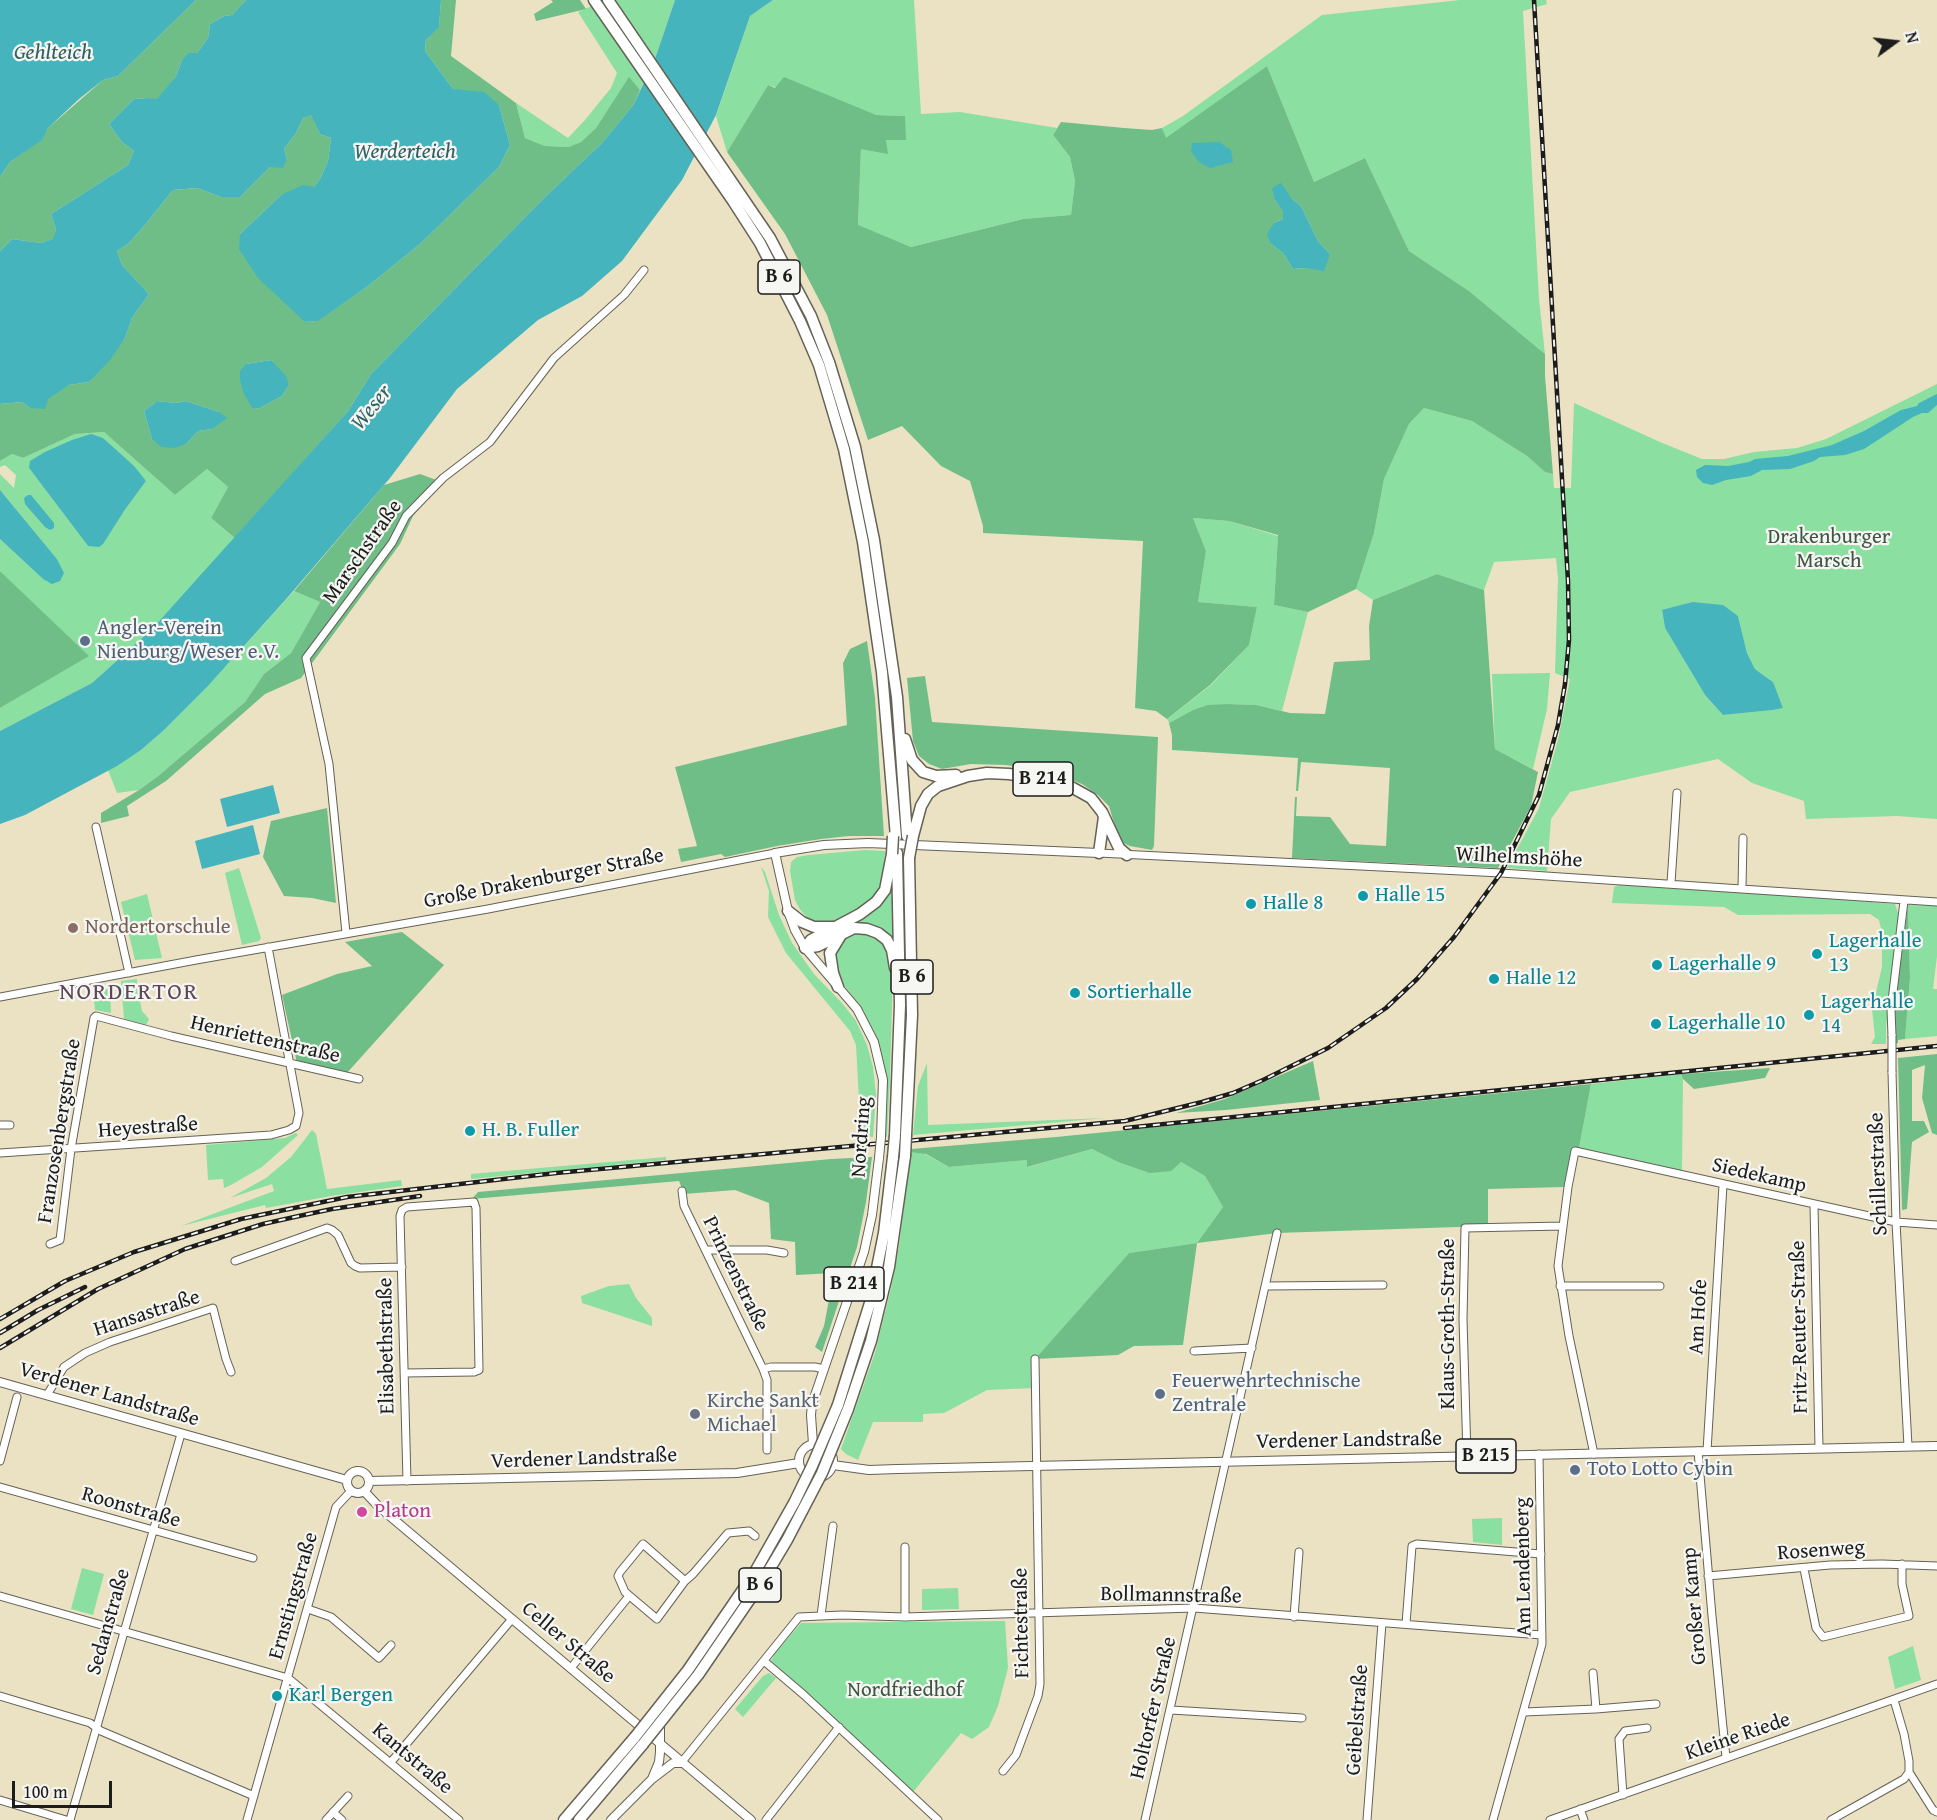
<!DOCTYPE html>
<meta charset="utf-8">
<style>
body{margin:0}
#map{position:relative;width:1937px;height:1820px;overflow:hidden;background:#ebe2c3;font-family:"Gentium Book Plus",serif}
canvas{display:block}
.north{position:absolute;left:1865px;top:12px;width:60px;height:60px;-webkit-text-stroke:4px #f6f6f2;paint-order:stroke;rotate:75deg;font-size:16px;font-weight:700;line-height:24px;text-align:center;color:#1c1c1c}
.north::after{content:'';display:block;margin:auto;width:21px;height:27px;background:#1c1c1c;clip-path:polygon(50% 0,100% 100%,50% 72%,0 100%)}
.scale{position:absolute;left:12px;top:1781px;width:100px;height:27px;box-sizing:border-box;border:3px solid #1c1c1c;border-top:0;padding-left:8px;font-size:18px;line-height:21px;white-space:nowrap;color:#1c1c1c;-webkit-text-stroke:4px #f6f6f2;paint-order:stroke}
</style>
<div id="map">
<canvas width="1937" height="1820"></canvas>
<div class="north">N</div>
<div class="scale">100 m</div>
</div>
<script>
const context = document.querySelector('canvas').getContext('2d');
context.lineJoin = 'round';
function fill(path, color) { context.fillStyle = color; context.fill(path, 'evenodd'); }
const shape = rows => new Path2D(rows.map(r => 'M' + r).join(''));
function strokePath(path, color, width, dash) { context.strokeStyle = color; context.lineWidth = width; context.lineCap = dash ? 'butt' : 'round'; context.setLineDash(dash || []); context.stroke(path); }
function drawText(font, color, halo, rows, align = 'center') {
  context.font = font + ' "Gentium Book Plus",serif'; context.lineWidth = 4.5; context.setLineDash([]); context.textBaseline = 'middle'; context.strokeStyle = halo; context.fillStyle = color; for (const [text, x, y, turn = 0] of rows) {
    context.save(); context.translate(x, y); context.rotate((+turn || 0) * Math.PI / 180); context.textAlign = isNaN(turn) ? turn : align; if (halo) context.strokeText(text, 0, 0); context.fillText(text, 0, 0); context.restore();
  }
}
const green = shape([
 [605,0,675,0,656,56,640,90,629,78,596,128,581,142,570,147,545,146,525,138,516,103,568,138,585,120,611,88,617,73,578,12],
 [773,0,914,0,921,114,960,112,1057,128,1053,135,1070,157,1075,181,1071,215,1023,219,911,247,858,226,861,149,886,140,905,116,876,115,768,85,727,152,716,116,750,16],
 [1460,0,1546,0,1547,4,1523,11,1539,299,1545,354,1469,291,1409,251,1365,158,1314,182,1267,66,1171,136,1165,139,1162,128,1183,116,1322,15],
 [1937,384,1937,819,1897,816,1806,819,1804,801,1752,783,1718,759,1570,792,1551,819,1547,871,1507,868,1539,808,1558,740,1570,679,1555,673,1558,578,1556,558,1494,562,1484,590,1437,574,1373,600,1356,589,1374,533,1384,479,1409,424,1424,408,1472,421,1527,456,1545,472,1553,474,1554,488,1571,488,1574,403,1660,442,1702,459,1724,459,1754,452,1797,448,1826,439],
 [1691,602,1738,616,1747,653,1755,669,1772,681,1783,708,1773,710,1723,715,1705,695,1665,628,1662,611],
 [104,432,175,495,207,469,228,487,211,518,235,538,152,629,92,683,0,731,0,708,88,656,0,571,0,539,43,579,57,559,0,490,0,474,14,488,16,475,5,465,0,467,0,461,12,454,23,458,75,434],
 [103,438,146,481,124,511,88,546,29,468],
 [1193,518,1229,521,1278,536,1274,605,1308,612,1282,711,1255,705,1229,704,1193,710,1169,723,1167,719,1211,685,1249,645,1257,607,1198,602,1206,551],
 [294,591,320,602,291,653,264,674,245,702,157,777,139,790,117,793,108,770,141,750,163,731,208,686],
 [1550,673,1547,709,1533,769,1495,749,1492,674],
 [865,850,885,851,883,879,876,896,862,909,833,923,815,922,807,918,799,908,795,900,790,871,791,862,797,857,809,855],
 [761,867,765,872,779,915,792,943,814,974,842,1003,856,1021,867,1045,873,1067,876,1095,873,1137,861,1136,856,1045,850,1031,786,953,768,917,769,891],
 [239,868,261,938,259,941,242,945,225,873],
 [1621,884,1743,891,1895,904,1899,916,1886,1026,1886,1044,1871,1044,1875,1037,1872,1009,1882,967,1882,933,1879,920,1870,914,1738,915,1724,907,1612,903,1614,887],
 [892,885,893,943,874,927,817,944,882,901],
 [147,894,162,958,135,960,121,902],
 [1908,905,1937,906,1937,956,1933,989,1937,989,1937,1036,1905,1039,1910,978],
 [867,931,885,943,893,969,890,1077,887,1137,885,1137,886,1077,878,1039,860,1005,842,983,834,967,834,953,847,934],
 [137,979,137,987,142,1011,149,1019,146,1025,124,1019,121,981],
 [93,989,110,989,111,1013,95,1010],
 [927,1063,928,1125,1106,1118,913,1135,918,1086],
 [1681,1074,1683,1079,1682,1172,1579,1148,1591,1084],
 [312,1130,316,1134,327,1189,401,1180,402,1186,331,1196,266,1208,265,1205,181,1226,274,1191,272,1184,230,1198,266,1178,291,1157],
 [296,1133,298,1135,262,1167,231,1185,224,1188,223,1179,208,1180,206,1145,285,1138],
 [1092,1149,1118,1162,1149,1173,1181,1162,1205,1176,1223,1207,1197,1243,1129,1253,1035,1359,1035,1388,987,1390,944,1413,923,1414,923,1422,873,1422,858,1460,846,1454,841,1449,875,1353,891,1288,899,1247,911,1152,921,1152,949,1167,1027,1160,1028,1167],
 [666,1157,666,1160,471,1179,471,1174],
 [629,1284,636,1298,652,1318,652,1326,582,1303,581,1296,609,1286],
 [1502,1518,1502,1545,1473,1542,1472,1519],
 [82,1568,104,1574,93,1615,71,1609],
 [958,1588,959,1609,922,1610,922,1589],
 [1005,1621,1008,1668,998,1706,989,1727,972,1739,961,1733,913,1792,771,1661,775,1653,801,1623],
 [1913,1646,1921,1680,1895,1689,1888,1657],
 [769,1673,776,1678,743,1717,735,1709,763,1676]
]);
const forest = shape([
 [196,0,246,0,232,15,224,16,210,24,208,38,197,53,182,60,176,76,157,100,147,98,134,99,109,124,122,142,134,151,128,165,51,214,56,230,54,239,41,243,12,239,0,251,0,177,10,162,41,140,48,128,103,80,118,76],
 [441,0,456,0,451,56,516,103,525,138,545,146,569,147,581,142,596,128,629,77,640,90,634,104,602,143,546,196,371,374,348,411,235,538,211,518,228,487,207,469,175,495,104,432,75,434,23,458,12,454,0,461,0,404,22,402,30,408,69,385,89,382,125,338,132,318,149,294,122,265,117,251,128,244,144,226,173,190,197,188,221,197,240,197,271,166,287,159,284,149,296,133,303,118,311,114,320,134,331,138,328,161,320,179,314,187,281,195,240,234,305,322,317,321,368,286,420,244,499,167,510,145,499,105,453,89,425,51,426,40,439,26],
 [271,360,289,385,282,396,260,408,253,409,246,364],
 [157,401,176,403,186,401,219,412,212,429,198,431,187,443,152,439,144,411],
 [551,0,580,0,586,9,536,21,534,14,553,2],
 [1267,66,1314,182,1365,158,1409,251,1469,291,1545,354,1545,376,1553,474,1545,472,1527,456,1472,421,1424,408,1409,424,1384,479,1374,533,1356,589,1308,612,1274,605,1278,535,1229,521,1193,518,1206,551,1198,602,1257,607,1249,645,1210,685,1167,719,1156,711,1135,708,1143,541,983,533,983,526,970,481,941,466,902,426,868,440,827,315,785,234,727,152,768,85,775,88,784,77,876,115,905,116,906,140,886,140,888,154,861,149,858,225,911,247,1023,219,1071,215,1075,181,1070,157,1053,135,1061,122,1124,128,1152,130,1162,128,1166,138],
 [1292,199,1301,206,1318,241,1330,254,1306,268,1293,269,1283,253,1271,244,1274,223,1283,219,1283,210,1275,200],
 [420,474,442,482,413,516,400,544,301,678,265,694,166,781,127,806,129,816,101,823,101,813,139,790,157,777,245,702,264,674,291,653,320,602,294,591,384,485],
 [0,571,89,656,0,708],
 [1437,574,1484,590,1495,749,1538,772,1531,806,1498,868,1292,858,1295,797,1297,797,1296,816,1330,817,1350,844,1386,846,1390,768,1301,762,1298,791,1296,791,1298,758,1172,750,1172,735,1169,723,1193,710,1208,705,1229,704,1256,705,1290,713,1325,714,1334,662,1370,660,1369,626,1373,600],
 [867,641,875,698,884,836,849,836,821,839,777,846,725,857,721,854,681,862,678,849,697,846,675,767,847,725,843,663,850,649],
 [925,676,932,722,1158,737,1154,846,1152,850,1130,846,1123,843,1116,830,1109,806,1098,795,1082,784,1048,771,1006,765,971,764,942,769,929,764,919,756,913,741,907,678],
 [327,808,336,903,312,898,284,896,263,857,271,821],
 [1908,905,1910,978,1905,1039,1898,1040,1898,1043,1895,1044,1894,1013],
 [402,932,444,965,346,1074,297,1063,282,995,337,974,372,966,345,942],
 [1937,1054,1937,1135,1932,1133,1922,1098,1925,1065,1912,1070,1912,1121,1924,1121,1929,1132,1912,1142,1907,1209,1902,1210,1898,1058],
 [1313,1061,1320,1100,1226,1110,1176,1113,1225,1099],
 [1770,1068,1765,1078,1694,1089,1683,1079,1681,1074],
 [1591,1084,1579,1148,1573,1147,1564,1187,1488,1189,1488,1226,1277,1233,1197,1243,1183,1345,1134,1346,1118,1355,1035,1359,1129,1253,1197,1243,1223,1207,1205,1176,1181,1162,1171,1171,1149,1173,1118,1162,1092,1149,1027,1167,1027,1160,949,1167,926,1154,911,1152,911,1149,1056,1137],
 [872,1157,866,1202,857,1247,822,1352,815,1347,824,1326,834,1273,796,1275,795,1242,771,1239,769,1203,735,1190,684,1194,679,1181,472,1199,478,1192,831,1159]
]);
const water = shape([
 [0,0,196,0,118,76,103,80,79,99,48,128,42,140,10,162,0,177],
 [246,0,441,0,439,27,426,40,425,51,453,89,484,92,499,105,510,145,499,167,420,244,368,286,318,321,305,322,258,278,239,249,240,234,281,195,303,185,314,187,320,179,328,161,331,138,320,134,311,115,303,118,296,133,284,149,287,159,283,168,270,167,240,197,221,197,197,188,173,190,144,226,128,244,117,251,122,265,149,294,132,318,125,338,110,360,89,382,69,385,48,399,45,409,30,408,22,402,0,404,0,251,12,239,41,243,53,239,56,230,51,214,128,165,134,151,122,142,109,124,134,99,147,98,157,99,176,76,182,60,189,53,197,53,208,38,210,24,224,16,232,15],
 [675,0,773,0,750,16,716,115,682,180,622,261,582,296,538,320,457,389,390,478,288,597,208,686,163,731,141,750,117,766,25,815,0,824,0,731,92,683,152,629,348,411,371,374,546,196,602,143,634,104,656,56],
 [1219,142,1231,150,1233,162,1210,168,1199,162,1191,151,1192,143],
 [1281,183,1292,199,1301,206,1318,241,1330,254,1324,271,1306,268,1293,269,1283,253,1271,244,1267,234,1274,223,1283,219,1283,211,1275,200,1272,188],
 [271,360,286,376,289,385,282,396,260,408,253,409,244,394,240,380,240,371,246,364],
 [1937,394,1937,405,1928,413,1922,413,1913,417,1864,449,1845,455,1820,457,1814,461,1790,469,1762,470,1751,476,1726,480,1712,485,1703,483,1697,477,1696,470,1705,465,1728,466,1749,462,1755,459,1788,456,1832,445,1864,431,1901,410,1917,406,1919,403],
 [157,401,176,403,186,401,219,412,227,418,212,429,198,431,187,443,175,448,161,447,152,439,144,411],
 [91,434,103,438,134,466,146,481,124,511,103,544,99,547,88,546,29,468,30,461,45,452,72,440],
 [0,490,57,559,64,573,60,581,52,584,43,579,0,539],
 [28,495,31,495,54,523,54,528,50,530,45,527,25,504,24,498],
 [1692,602,1723,605,1738,616,1747,653,1755,669,1773,682,1783,708,1773,710,1723,715,1705,695,1665,628,1662,610],
 [273,785,280,813,227,827,220,799],
 [253,825,260,854,202,869,195,841]
]);
const minor = shape([
 [96,827,129,973],
 [1099,853,1501,873,1937,902],
 [1671,883,1677,793],
 [1742,888,1743,838],
 [346,933,329,764,306,658,392,543,406,516,443,478,490,442,554,358,624,295,644,270],
 [0,997,196,960,488,909,775,853],
 [1892,1036,1891,1009,1904,901],
 [1892,1072,1896,1222,1908,1446],
 [0,1125,10,1125],
 [0,1153,271,1135,289,1130,296,1126,299,1113,268,947],
 [682,1191,684,1206,763,1369,767,1380,767,1450],
 [1814,1205,1819,1448],
 [50,1244,60,1240,71,1149,94,1018,96,1016,171,1036,359,1079],
 [706,1250,767,1250,784,1253],
 [235,1261,327,1228,332,1230,338,1235,351,1263,355,1266,360,1268,402,1267],
 [1266,1286,1383,1285],
 [1560,1286,1660,1286],
 [1194,1351,1252,1348],
 [763,1369,771,1367,815,1367,824,1369],
 [405,1373,474,1372,479,1370,476,1208,474,1202,407,1207,402,1210,400,1216,407,1481],
 [47,1395,64,1367,85,1353,110,1342,213,1308,226,1359,231,1372],
 [1698,1451,1712,1616,1726,1758],
 [1707,1451,1723,1185],
 [1594,1454,1569,1336,1558,1266,1568,1187,1575,1151,1896,1222,1937,1225],
 [1467,1456,1463,1319,1465,1228,1563,1226],
 [0,1461,17,1397],
 [0,1487,253,1558],
 [905,1547,905,1617],
 [1804,1569,1816,1628,1823,1637,1909,1616,1902,1584,1902,1564],
 [1708,1576,1830,1565,1882,1564,1937,1566],
 [685,1581,643,1544,620,1572,618,1576,625,1592,657,1619,685,1581,693,1574,728,1533,749,1531,755,1536],
 [0,1596,288,1678,459,1820],
 [308,1609,331,1617,379,1658,391,1645],
 [821,1615,833,1526],
 [1294,1617,1299,1552],
 [1406,1624,1412,1546,1417,1544,1541,1554],
 [764,1661,804,1695,938,1820],
 [571,1668,629,1596],
 [0,1696,90,1723,101,1731,254,1796],
 [1596,1709,1656,1704],
 [1171,1710,1302,1718],
 [1524,1712,1596,1709,1593,1673],
 [391,1762,512,1619],
 [681,1763,799,1617,842,1615,905,1617,1194,1608,1542,1635],
 [1003,1771,1016,1755,1038,1696,1040,1684,1035,1359],
 [1909,1772,1933,1810,1937,1812],
 [1623,1795,1619,1739,1625,1731,1647,1728],
 [0,1800,66,1820],
 [1580,1809,1584,1820],
 [333,1812,342,1820],
 [70,1820,181,1434],
 [247,1820,336,1507,351,1491],
 [326,1820,348,1796],
 [766,1820,839,1727],
 [1145,1820,1277,1233],
 [1367,1820,1382,1623],
 [1493,1820,1542,1644,1539,1454],
 [1550,1820,1937,1684],
 [1831,1820,1904,1779,1909,1772,1909,1761,1904,1734,1894,1700]
]);
const major = shape([
 [881,1137,883,1080,874,1042,857,1009,805,948,795,930,788,911,775,853,824,845,868,843,1099,853],
 [0,1382,347,1480],
 '799 1461a17 17 0 1 1 34 0a17 17 0 1 1-34 0Z',
 [813,1444,811,1415,812,1404,864,1252,872,1215,879,1158],
 [833,1465,869,1470,897,1469,1937,1446],
 '347 1482a11 11 0 1 1 22 0a11 11 0 1 1-22 0Z',
 [369,1481,737,1473,799,1463],
 [364,1491,379,1507,751,1820],
 [753,1586,775,1550,812,1479],
 [671,1701,710,1649],
 [652,1779,659,1762,660,1752,660,1723],
 [611,1820,652,1779,673,1763,681,1763]
]);
const highway = shape([
 [594,0,733,201,760,243,800,321,819,365,844,449,863,542,882,672,896,837],
 [608,0,770,238,811,316,829,362,855,447,874,540,897,697,907,836],
 [905,739,912,760,923,772,936,776,956,775],
 [913,836,921,806,928,794,938,786,968,776,987,773,1009,774,1054,781,1073,788,1091,798,1102,812,1119,848,1127,855],
 [1099,853,1104,817],
 [788,911,802,922,814,927,834,927],
 [805,948,818,946,854,928,867,929,878,933,887,940,892,950,895,968],
 [805,948,811,940,860,914,876,902,885,890,892,854],
 [838,987,833,973,830,953,841,935],
 [906,1135,912,1015,909,858],
 [895,1136,900,1005,897,853],
 [838,1405,870,1303,884,1233,893,1157],
 [848,1409,871,1341,889,1267,905,1156],
 [564,1820,635,1737],
 [579,1820,643,1744]
]);
const rail = shape([
 [1125,1128,1937,1046],
 [0,1319,65,1281,134,1252,241,1219,347,1197,556,1173,1125,1121,1202,1102,1233,1093,1263,1080,1328,1048,1386,1008,1417,979,1454,937,1501,873,1539,795,1558,725,1565,684,1569,640,1568,581,1534,0],
 [0,1333,38,1310,85,1287],
 [0,1348,98,1289,185,1249,263,1224,299,1216,332,1209,420,1196]
]);
const minorBridge = shape([
 [1892,1036,1892,1072]
]);
const majorBridge = shape([
 [879,1158,881,1137]
]);
const highwayBridge = shape([
 [892,854,893,836],
 [909,858,913,836],
 [905,1156,906,1135],
 [893,1157,895,1136],
 [635,1737,688,1670,755,1572,794,1503,812,1466,838,1405],
 [643,1744,698,1675,765,1577,787,1540,822,1473,848,1409]
]);
const markers = [
 [85,641,6,"#5c6f8a"],
 [1363,896,6,"#0f9aa8"],
 [1251,904,6,"#0f9aa8"],
 [73,928,6,"#8d6e63"],
 [1817,954,6,"#0f9aa8"],
 [1657,965,6,"#0f9aa8"],
 [1494,979,6,"#0f9aa8"],
 [1075,993,6,"#0f9aa8"],
 [1809,1015,6,"#0f9aa8"],
 [1656,1024,6,"#0f9aa8"],
 [470,1131,6,"#0f9aa8"],
 [1160,1394,6,"#5c6f8a"],
 [695,1414,6,"#6b7280"],
 [1575,1470,6,"#5c6f8a"],
 [362,1512,6,"#d1479c"],
 [277,1696,6,"#0f9aa8"]
];
const shields = [
 [779,277,42],
 [1043,779,60],
 [912,977,42],
 [854,1284,60],
 [1486,1456,60],
 [760,1585,42]
];
const shieldNames = [
 ["B 6",779,277],
 ["B 214",1043,779],
 ["B 6",912,977],
 ["B 214",854,1284],
 ["B 215",1486,1456],
 ["B 6",760,1585]
];
const parkNames = [
 ["Drakenburger",1829,538],
 ["Marsch",1829,562],
 ["Nordfriedhof",905,1691]
];
const streetNames = [
 ["Marschstraße",363,552,-55],
 ["Wilhelmshöhe",1519,858,3],
 ["Große Drakenburger Straße",544,879,-11],
 ["Henriettenstraße",265,1040,13],
 ["Heyestraße",148,1128,-4],
 ["Franzosenbergstraße",60,1131,-81],
 ["Nordring",862,1137,-86],
 ["Schillerstraße",1879,1174,-92],
 ["Siedekamp",1759,1176,13],
 ["Prinzenstraße",735,1274,64],
 ["Hansastraße",147,1314,-18],
 ["Am Hofe",1699,1317,-87],
 ["Klaus-Groth-Straße",1449,1324,-90],
 ["Fritz-Reuter-Straße",1800,1327,-91],
 ["Elisabethstraße",387,1346,-91],
 ["Verdener Landstraße",109,1395,16],
 ["Verdener Landstraße",1349,1441,-1],
 ["Verdener Landstraße",584,1459,-2],
 ["Roonstraße",131,1508,16],
 ["Rosenweg",1821,1551,-4],
 ["Am Lendenberg",1524,1567,-91],
 ["Ernstingstraße",294,1596,-74],
 ["Bollmannstraße",1171,1596,1],
 ["Großer Kamp",1695,1606,-95],
 ["Sedanstraße",109,1622,-74],
 ["Fichtestraße",1022,1623,-91],
 ["Celler Straße",568,1643,40],
 ["Holtorfer Straße",1154,1708,-77],
 ["Geibelstraße",1358,1720,-86],
 ["Kleine Riede",1738,1737,-19],
 ["Kantstraße",412,1759,40]
];
const serviceNames = [
 ["Angler-Verein",97,629],
 ["Nienburg/Weser e.V.",97,653],
 ["Feuerwehrtechnische",1172,1382],
 ["Zentrale",1172,1406],
 ["Toto Lotto Cybin",1587,1470]
];
const cultureNames = [
 ["Halle 15",1375,896],
 ["Halle 8",1263,904],
 ["Lagerhalle",1829,942],
 ["13",1829,966],
 ["Lagerhalle 9",1669,965],
 ["Halle 12",1506,979],
 ["Sortierhalle",1087,993],
 ["Lagerhalle",1821,1003],
 ["14",1821,1027],
 ["Lagerhalle 10",1668,1024],
 ["H. B. Fuller",482,1131],
 ["Karl Bergen",289,1696]
];
const educationNames = [
 ["Nordertorschule",85,928]
];
const worshipNames = [
 ["Kirche Sankt",707,1402],
 ["Michael",707,1426]
];
const hotelNames = [
 ["Platon",374,1512]
];
const waterNames = [
 ["Gehlteich",53,53],
 ["Werderteich",405,152],
 ["Weser",372,408,-51]
];
const quarterNames = [
 ["NORDERTOR",129,993]
];
fill(green, '#8adfa1');
fill(forest, '#6fbe87');
fill(water, '#45b4bc');
strokePath(minor, '#646156', 9);
strokePath(major, '#646156', 10);
strokePath(highway, '#646156', 13);
strokePath(minor, '#fff', 7);
strokePath(major, '#fff', 8);
strokePath(highway, '#fff', 10);
strokePath(rail, '#1c1c1c', 4.5);
strokePath(rail, '#f6f6f2', 2, [7]);
strokePath(minorBridge, '#646156', 9, []);
strokePath(majorBridge, '#646156', 10, []);
strokePath(highwayBridge, '#646156', 13, []);
strokePath(minorBridge, '#fff', 7);
strokePath(majorBridge, '#fff', 8);
strokePath(highwayBridge, '#fff', 10);
for (const [x, y, r, color] of markers) { const dot = new Path2D(); dot.arc(x, y, r, 0, 2 * Math.PI); context.fillStyle = color; context.fill(dot); strokePath(dot, '#f6f6f2', 2); }
for (const [x, y, w] of shields) { const box = new Path2D(); box.roundRect(x - w / 2, y - 17, w, 34, 4.5); context.fillStyle = '#f6f6f2'; context.fill(box); strokePath(box, '#1c1c1c', 1.5); }
drawText('bold 20px', '#1c1c1c', null, shieldNames);
drawText('21px', '#3d5644', '#f6f6f2', parkNames);
drawText('21px', '#1c1c1c', '#f6f6f2', streetNames);
drawText('21px', '#4e5e75', '#f6f6f2', serviceNames, 'left');
drawText('21px', '#0d838f', '#f6f6f2', cultureNames, 'left');
drawText('21px', '#785e54', '#f6f6f2', educationNames, 'left');
drawText('21px', '#5b616d', '#f6f6f2', worshipNames, 'left');
drawText('21px', '#b23c85', '#f6f6f2', hotelNames, 'left');
drawText('italic 22px', '#2e6064', '#f6f6f2', waterNames);
context.letterSpacing = '1.5px';
drawText('24px', '#5e4557', '#f6f6f2', quarterNames);
context.letterSpacing = '0px';
</script>
